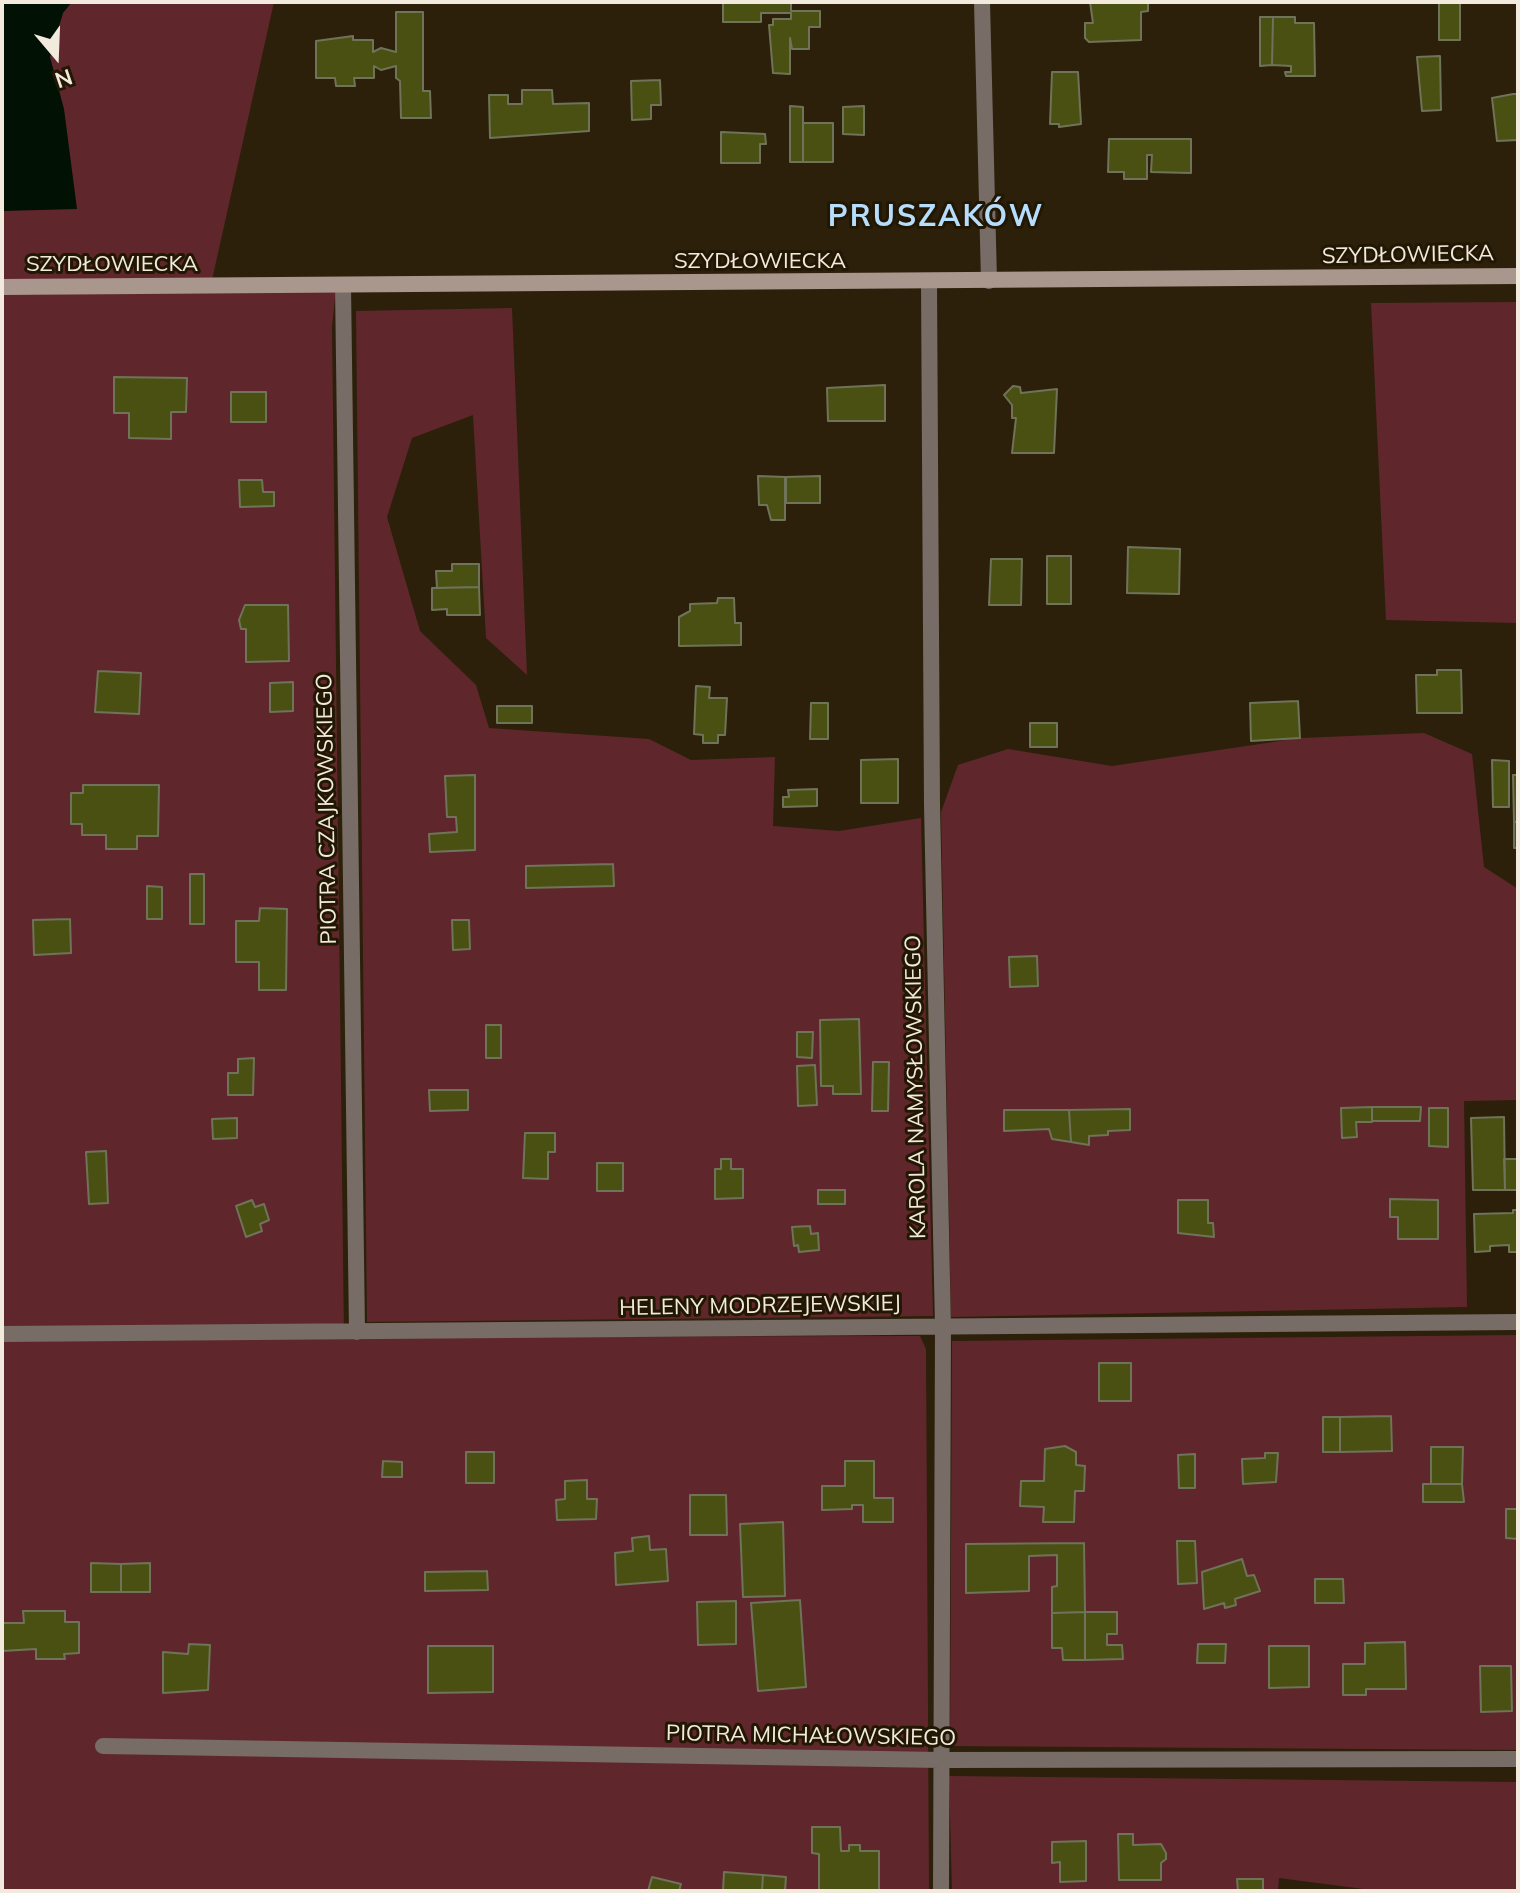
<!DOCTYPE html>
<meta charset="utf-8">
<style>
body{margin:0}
#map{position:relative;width:1520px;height:1893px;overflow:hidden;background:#2c200a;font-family:Mulish,sans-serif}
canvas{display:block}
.frame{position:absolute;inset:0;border:4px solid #f2eadd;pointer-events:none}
.north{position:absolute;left:16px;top:16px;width:80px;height:80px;-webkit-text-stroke:6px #221703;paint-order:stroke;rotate:161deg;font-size:22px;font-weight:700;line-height:32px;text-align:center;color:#f2eadd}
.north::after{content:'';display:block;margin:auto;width:28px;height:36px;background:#f2eadd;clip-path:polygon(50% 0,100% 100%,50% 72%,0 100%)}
</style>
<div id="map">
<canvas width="1520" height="1893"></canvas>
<div class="frame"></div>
<div class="north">N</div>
</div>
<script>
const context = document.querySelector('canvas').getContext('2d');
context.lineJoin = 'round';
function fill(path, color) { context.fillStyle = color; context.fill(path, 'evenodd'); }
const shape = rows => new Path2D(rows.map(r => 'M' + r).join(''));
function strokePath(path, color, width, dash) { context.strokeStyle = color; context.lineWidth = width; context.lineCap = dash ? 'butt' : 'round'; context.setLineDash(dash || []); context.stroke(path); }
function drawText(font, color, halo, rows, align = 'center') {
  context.font = font + ' Mulish,sans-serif'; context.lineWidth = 6; context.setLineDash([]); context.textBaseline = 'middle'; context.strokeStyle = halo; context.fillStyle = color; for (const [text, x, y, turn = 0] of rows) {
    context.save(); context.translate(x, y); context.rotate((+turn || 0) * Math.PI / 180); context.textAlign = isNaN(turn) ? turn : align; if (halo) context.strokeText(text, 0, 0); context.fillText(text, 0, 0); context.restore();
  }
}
const green = shape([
 [2,2,274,2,212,280,337,279,332,327,344,1337,920,1336,926,1349,929,1891,2,1891],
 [1518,302,1518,623,1386,620,1371,303],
 [512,308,527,675,486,638,473,415,412,438,387,517,420,631,476,685,489,728,649,739,691,760,775,757,773,826,839,831,921,818,933,1316,367,1322,356,311],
 [1424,733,1472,754,1484,867,1518,889,1518,1100,1464,1101,1467,1307,951,1317,941,812,958,765,1008,749,1112,766,1300,738],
 [1518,1335,1518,1750,950,1746,952,1341],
 [949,1776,1518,1782,1518,1891,1379,1891,1279,1878,1278,1891,952,1891]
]);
const water = shape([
 [2,2,72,2,63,13,50,57,64,109,77,209,2,211]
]);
const building = shape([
 [723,2,791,2,791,11,820,11,820,27,809,27,809,49,792,49,790,38,790,74,773,73,769,25,773,25,773,19,791,19,791,13,761,13,761,22,723,22,723,2],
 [1148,2,1148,11,1141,12,1141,40,1089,42,1085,38,1085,23,1093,23,1090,2,1148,2],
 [1439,2,1460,2,1460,40,1439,40,1439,2],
 [396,12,423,12,423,91,430,91,431,118,401,118,400,81,396,78,396,66,381,70,374,66,374,78,354,78,355,86,336,86,335,78,316,78,316,41,353,36,353,40,373,40,373,52,381,48,396,52,396,12],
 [1260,17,1273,17,1272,65,1260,66,1260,17],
 [1273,17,1295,17,1295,23,1314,23,1315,76,1286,76,1285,72,1291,72,1291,66,1272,65,1273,17],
 [1440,56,1441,110,1422,111,1417,57,1440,56],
 [1052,72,1078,72,1081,124,1059,127,1059,124,1050,124,1052,72],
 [660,80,661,105,651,105,651,119,632,120,631,81,660,80],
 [522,90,552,90,553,104,589,103,589,131,490,138,489,95,508,95,508,104,522,104,522,90],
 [1513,94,1518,94,1518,140,1497,141,1492,98,1513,94],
 [790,106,803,107,803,162,790,162,790,106],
 [864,106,864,135,843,134,843,107,864,106],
 [803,123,833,123,833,162,803,162,803,123],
 [721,132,765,134,766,144,760,144,760,163,721,163,721,132],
 [1109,139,1191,139,1191,173,1151,172,1152,155,1147,155,1147,179,1124,179,1124,172,1108,172,1109,139],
 [114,377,187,378,186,412,171,412,171,439,129,438,129,413,114,413,114,377],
 [885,385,885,421,828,421,827,388,885,385],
 [1013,386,1020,387,1021,393,1057,389,1054,453,1012,453,1016,418,1012,418,1012,405,1004,395,1013,386],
 [231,392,266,392,266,422,231,422,231,392],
 [758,476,785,477,785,520,771,520,767,505,759,505,758,476],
 [820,476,820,503,786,503,786,477,820,476],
 [239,480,262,480,263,492,274,492,274,506,240,507,239,480],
 [1128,547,1180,549,1179,594,1127,593,1128,547],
 [1047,556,1071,556,1071,604,1047,604,1047,556],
 [991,559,1022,559,1021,605,989,605,991,559],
 [452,564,479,564,479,587,437,588,436,571,452,571,452,564],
 [479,587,480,615,447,615,447,609,432,610,432,588,479,587],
 [718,598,734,598,735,623,741,623,741,645,679,646,679,617,690,611,690,604,717,603,718,598],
 [245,605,288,605,289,661,246,662,246,629,241,629,239,620,245,605],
 [1437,670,1461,670,1462,713,1417,713,1416,675,1437,675,1437,670],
 [98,671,141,673,139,714,95,712,98,671],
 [293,682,293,711,270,712,270,683,293,682],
 [696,686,710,687,709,698,727,698,725,735,718,735,718,743,703,743,703,735,694,734,696,686],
 [1298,701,1300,738,1251,741,1250,703,1298,701],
 [811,703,828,703,828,739,810,739,811,703],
 [497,706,532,706,532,723,497,723,497,706],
 [1030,723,1057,723,1057,747,1030,747,1030,723],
 [898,759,898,803,861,803,861,760,898,759],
 [1492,760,1509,761,1509,807,1493,807,1492,760],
 [475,775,475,850,430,852,429,834,457,832,456,817,447,817,445,776,475,775],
 [1513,775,1518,775,1518,822,1514,822,1513,775],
 [83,785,159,785,158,836,137,836,137,849,106,849,106,835,82,835,82,824,71,824,71,793,83,793,83,785],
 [817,789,817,806,783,807,783,797,789,797,788,790,817,789],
 [1514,822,1518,822,1518,848,1514,848,1514,822],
 [613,864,614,886,526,888,526,866,613,864],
 [190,874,204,874,204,924,190,924,190,874],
 [147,886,162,887,162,919,147,919,147,886],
 [260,908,287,909,286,990,259,990,259,962,236,962,236,921,259,921,260,908],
 [70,919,71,953,34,955,33,920,70,919],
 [452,920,469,920,470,949,453,950,452,920],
 [1037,956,1038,986,1010,987,1009,957,1037,956],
 [859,1019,861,1094,833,1094,833,1086,821,1086,820,1020,859,1019],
 [486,1025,501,1025,501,1058,486,1058,486,1025],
 [797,1032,813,1032,812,1058,797,1057,797,1032],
 [254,1058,253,1095,228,1095,228,1073,238,1073,238,1059,254,1058],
 [873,1062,889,1062,888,1111,872,1111,873,1062],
 [815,1065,817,1105,798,1106,797,1066,815,1065],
 [429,1090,468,1090,468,1110,430,1111,429,1090],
 [1372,1107,1421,1107,1420,1121,1372,1121,1372,1107],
 [1372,1107,1372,1122,1356,1122,1357,1137,1342,1138,1341,1108,1372,1107],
 [1429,1108,1448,1108,1448,1147,1429,1146,1429,1108],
 [1130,1109,1130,1130,1108,1131,1108,1135,1089,1136,1089,1145,1071,1142,1069,1110,1130,1109],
 [1004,1110,1069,1110,1071,1142,1052,1139,1049,1129,1004,1131,1004,1110],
 [1504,1117,1505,1190,1473,1190,1471,1118,1504,1117],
 [237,1118,237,1138,213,1139,212,1119,237,1118],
 [525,1133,555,1133,555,1152,548,1152,548,1179,523,1178,525,1133],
 [106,1151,108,1203,89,1204,86,1152,106,1151],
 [721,1159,731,1159,731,1169,743,1169,743,1198,715,1199,715,1169,721,1169,721,1159],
 [1504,1159,1518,1159,1518,1190,1505,1190,1504,1159],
 [597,1163,623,1163,623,1191,597,1191,597,1163],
 [818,1190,845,1190,845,1204,818,1204,818,1190],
 [1390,1199,1438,1200,1438,1239,1398,1239,1398,1217,1390,1217,1390,1199],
 [252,1200,255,1207,264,1204,269,1220,260,1224,262,1231,246,1237,236,1206,252,1200],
 [1178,1200,1208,1200,1208,1223,1213,1223,1214,1237,1178,1233,1178,1200],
 [1513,1210,1518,1210,1518,1252,1509,1252,1509,1245,1490,1246,1490,1251,1475,1252,1474,1214,1513,1213,1513,1210],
 [810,1226,811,1234,818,1233,819,1250,799,1252,798,1245,794,1246,792,1227,810,1226],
 [1099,1363,1131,1363,1131,1401,1099,1401,1099,1363],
 [1391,1416,1392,1451,1340,1452,1340,1417,1391,1416],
 [1323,1417,1340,1417,1340,1452,1323,1452,1323,1417],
 [1065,1446,1076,1452,1076,1465,1085,1466,1084,1491,1075,1491,1074,1522,1043,1522,1044,1507,1020,1506,1021,1481,1044,1481,1045,1449,1065,1446],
 [1431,1447,1463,1447,1462,1484,1431,1484,1431,1447],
 [466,1452,494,1452,494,1483,466,1483,466,1452],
 [1265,1453,1278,1453,1276,1482,1243,1484,1242,1459,1265,1458,1265,1453],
 [1195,1454,1195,1488,1179,1488,1178,1455,1195,1454],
 [383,1461,402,1462,402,1477,382,1477,383,1461],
 [845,1461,874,1461,874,1498,893,1498,893,1522,863,1522,863,1505,852,1505,852,1509,822,1510,822,1486,845,1486,845,1461],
 [587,1480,587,1499,597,1499,596,1519,557,1520,556,1500,565,1499,565,1481,587,1480],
 [1423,1484,1462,1484,1464,1502,1423,1502,1423,1484],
 [690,1495,726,1495,727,1535,690,1535,690,1495],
 [1506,1509,1518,1509,1518,1539,1506,1538,1506,1509],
 [783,1522,785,1596,743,1597,740,1524,783,1522],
 [649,1536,650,1550,666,1549,668,1581,616,1585,615,1553,633,1551,632,1538,649,1536],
 [1177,1541,1195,1541,1197,1583,1178,1584,1177,1541],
 [1084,1543,1085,1612,1052,1613,1052,1587,1057,1586,1057,1555,1029,1556,1029,1591,966,1593,966,1544,1084,1543],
 [1242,1559,1247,1576,1254,1575,1260,1591,1235,1599,1236,1605,1225,1608,1224,1603,1204,1609,1202,1572,1242,1559],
 [91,1563,121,1564,121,1592,91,1592,91,1563],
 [150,1563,150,1592,121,1592,121,1564,150,1563],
 [487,1571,488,1590,425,1591,425,1572,487,1571],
 [1315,1579,1343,1579,1344,1603,1315,1603,1315,1579],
 [800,1600,806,1687,758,1691,751,1603,800,1600],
 [736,1601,736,1644,698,1645,697,1602,736,1601],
 [23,1611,65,1611,65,1622,79,1622,79,1653,64,1654,65,1659,36,1659,36,1649,2,1651,2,1623,24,1623,23,1611],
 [1085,1612,1085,1660,1063,1660,1062,1648,1052,1648,1052,1613,1085,1612],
 [1085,1612,1117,1612,1117,1634,1107,1634,1107,1645,1122,1645,1123,1659,1085,1660,1085,1612],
 [1405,1642,1406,1689,1366,1689,1366,1695,1343,1695,1343,1664,1365,1664,1365,1643,1405,1642],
 [189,1644,210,1645,208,1690,163,1693,163,1652,188,1654,189,1644],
 [1198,1644,1226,1644,1225,1663,1197,1663,1198,1644],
 [428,1646,493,1646,493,1692,428,1693,428,1646],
 [1269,1646,1309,1646,1309,1687,1269,1688,1269,1646],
 [1480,1666,1511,1666,1512,1711,1481,1712,1480,1666],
 [812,1827,840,1827,841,1851,849,1851,849,1845,860,1845,860,1851,879,1851,879,1891,819,1891,819,1854,812,1853,812,1827],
 [1118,1834,1133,1834,1133,1845,1161,1844,1166,1853,1166,1859,1161,1863,1161,1880,1119,1880,1118,1834],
 [1086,1841,1086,1881,1060,1882,1060,1862,1052,1863,1052,1842,1086,1841],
 [724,1872,763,1875,762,1891,723,1891,724,1872],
 [763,1875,786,1877,785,1891,762,1891,763,1875],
 [652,1877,681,1884,679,1891,648,1891,652,1877],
 [1237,1879,1263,1879,1263,1891,1238,1891,1237,1879]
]);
const street = shape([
 [982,2,989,281],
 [929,282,932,805,943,1327,941,1891],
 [343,285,357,1332],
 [2,1334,1518,1322],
 [103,1746,940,1760,1518,1759]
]);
const secondary = shape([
 [2,287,1518,276]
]);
const streetNames = [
 ["SZYDŁOWIECKA",1408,255,-1],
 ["SZYDŁOWIECKA",760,261],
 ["SZYDŁOWIECKA",112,264],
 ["PIOTRA CZAJKOWSKIEGO",327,809,-91],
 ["KAROLA NAMYSŁOWSKIEGO",916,1087,-91],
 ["HELENY MODRZEJEWSKIEJ",760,1306,-1],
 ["PIOTRA MICHAŁOWSKIEGO",811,1736,1]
];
const districtNames = [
 ["PRUSZAKÓW",936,217]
];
fill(green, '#5f272c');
fill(water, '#011103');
fill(building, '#4a5012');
strokePath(building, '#6f7359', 2);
strokePath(street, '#786c66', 16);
strokePath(secondary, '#a9968c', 16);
drawText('22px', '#f2eadd', '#221703', streetNames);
context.letterSpacing = '2px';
drawText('bold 30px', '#b7ddfd', '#221703', districtNames);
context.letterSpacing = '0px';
</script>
